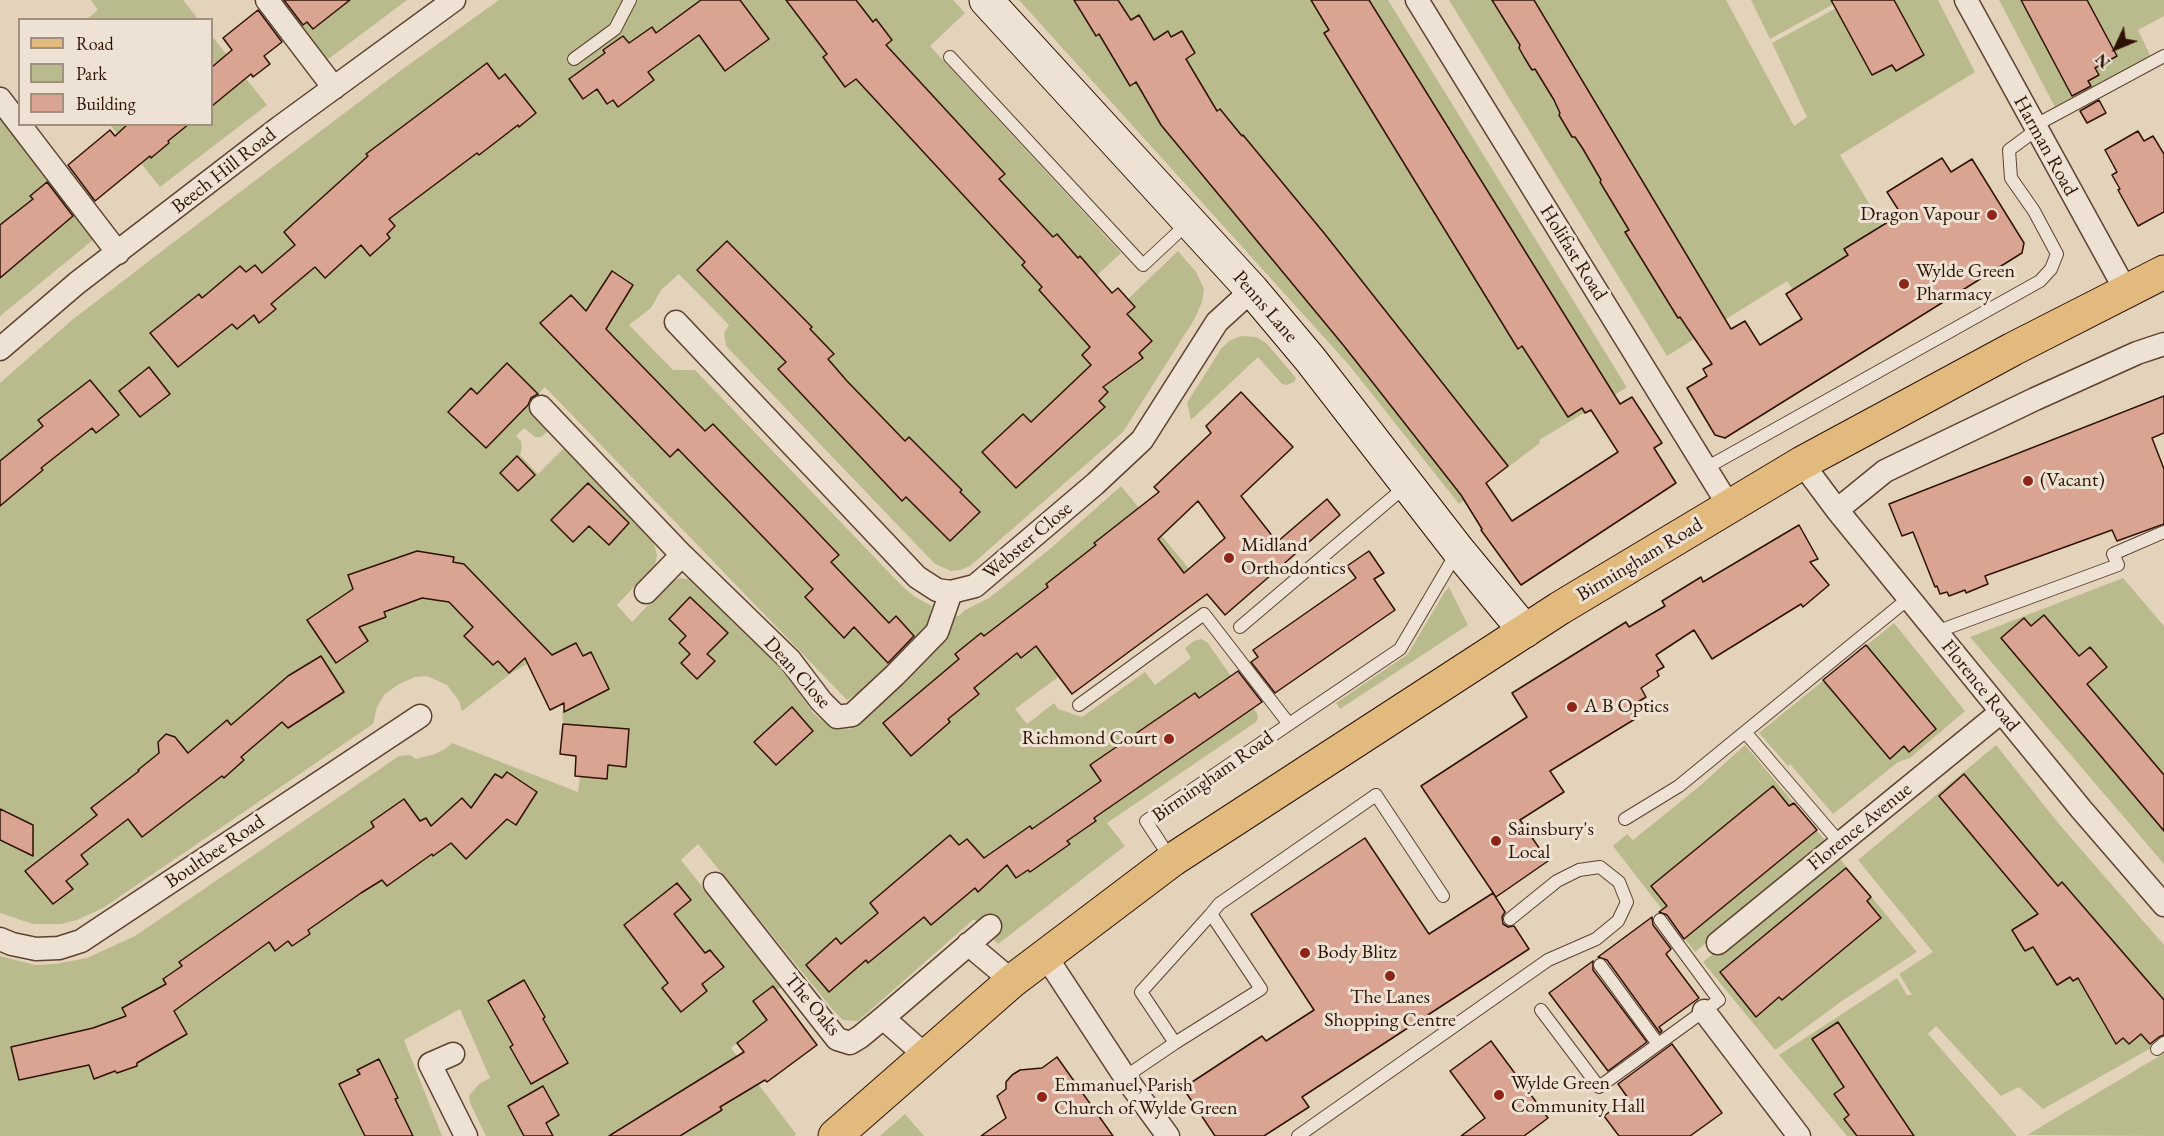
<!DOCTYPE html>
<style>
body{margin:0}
#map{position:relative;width:2164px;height:1136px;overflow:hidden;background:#e4d3bb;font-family:"EB Garamond",serif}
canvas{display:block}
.legend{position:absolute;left:18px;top:18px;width:195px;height:108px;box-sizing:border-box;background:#ede2d3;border:2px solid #a18f80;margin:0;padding:8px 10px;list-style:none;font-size:18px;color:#301204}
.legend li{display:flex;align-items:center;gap:12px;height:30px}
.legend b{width:30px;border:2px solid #a18f80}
.north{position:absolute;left:2086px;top:18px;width:60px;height:60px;-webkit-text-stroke:4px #ede2d3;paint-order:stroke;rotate:226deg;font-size:16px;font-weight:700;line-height:24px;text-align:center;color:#301204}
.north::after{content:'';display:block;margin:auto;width:21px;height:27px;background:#301204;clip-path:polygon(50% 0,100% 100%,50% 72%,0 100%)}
</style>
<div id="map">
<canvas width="2164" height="1136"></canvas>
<ul class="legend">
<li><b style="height:8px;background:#e2ba7e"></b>Road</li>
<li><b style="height:16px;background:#babb8c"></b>Park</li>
<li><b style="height:16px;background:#d9a492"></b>Building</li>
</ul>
<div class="north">N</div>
</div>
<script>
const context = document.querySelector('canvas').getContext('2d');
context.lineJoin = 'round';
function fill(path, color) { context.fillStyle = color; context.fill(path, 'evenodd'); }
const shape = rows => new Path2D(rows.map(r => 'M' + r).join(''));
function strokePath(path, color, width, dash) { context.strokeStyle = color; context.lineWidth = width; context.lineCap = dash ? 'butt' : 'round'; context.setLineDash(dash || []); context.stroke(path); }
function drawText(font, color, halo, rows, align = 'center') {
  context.font = font + ' "EB Garamond",serif'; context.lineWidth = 6; context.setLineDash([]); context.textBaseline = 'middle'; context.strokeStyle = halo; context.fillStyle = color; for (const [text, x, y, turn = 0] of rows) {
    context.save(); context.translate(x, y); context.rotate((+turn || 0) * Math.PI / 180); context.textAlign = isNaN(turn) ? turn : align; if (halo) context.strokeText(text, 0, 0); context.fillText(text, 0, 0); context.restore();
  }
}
const green = shape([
 [91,0,183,0,198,19,87,19,98,10],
 [280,0,407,0,327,60],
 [499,0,953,0,965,13,930,46,1121,253,1091,281,1072,264,1069,248,1057,234,1022,264,1042,287,1113,327,1082,355,1107,382,1151,341,1127,314,1128,299,1178,251,1196,272,1204,289,1202,302,1194,320,1123,432,970,566,961,570,951,571,935,564,726,346,724,333,729,325,679,274,661,290,651,308,629,325,673,370,695,370,902,586,915,597,932,606,926,630,861,691,847,700,545,387,528,405,549,427,547,432,541,437,535,437,524,428,516,436,521,441,522,448,520,455,538,474,565,447,648,533,654,544,657,555,655,565,617,605,632,622,670,582,680,578,688,579,697,584,777,663,814,714,836,730,850,729,943,643,950,632,953,615,959,616,965,610,989,598,1003,587,1051,548,1121,486,1195,576,1015,709,1027,724,1054,703,1058,709,1082,717,1145,672,1155,685,1191,658,1185,648,1194,641,1201,639,1207,642,1257,713,1258,718,1256,722,1107,823,1125,846,998,944,974,919,858,1021,843,1020,833,1010,698,844,681,860,782,986,776,991,772,986,753,1001,777,1033,757,1028,731,1048,796,1134,794,1136,486,1136,470,1103,469,1096,479,1084,490,1078,460,1009,404,1040,442,1136,0,1136,0,956,35,965,55,964,87,958,135,936,399,756,410,755,416,759,435,754,445,749,452,743,578,792,580,777,607,779,608,765,626,766,629,729,563,724,562,712,609,689,591,653,583,656,576,643,537,662,535,660,513,672,462,711,459,701,447,685,427,676,415,677,399,684,385,694,377,707,373,724,103,908,77,920,61,924,33,924,0,913,0,383,72,320,166,248,400,71],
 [611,272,633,285,621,305,599,291],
 [1226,679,1247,712,1091,765,1195,693,1199,698],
 [1019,0,1388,0,1626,386,1626,388,1539,440,1540,443,1459,504,1349,365],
 [1449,0,1726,0,1794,126,1807,117,1772,43,1851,0,1938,0,1975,72,1840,155,1882,225,1844,249,1849,256,1793,290,1787,281,1667,356],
 [1751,0,1841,0,1770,39],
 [1999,0,2164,0,2164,16,2138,30,2151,57,2055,107],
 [212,36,267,105,160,187,110,125,212,124],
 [0,115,98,236,0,316],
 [1241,336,1256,337,1266,343,1296,378,1294,382,1287,385,1282,384,1258,357,1191,420,1187,403,1221,349,1229,341],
 [2123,578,2164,626,2164,864,1970,637],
 [1449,587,1468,625,1340,709,1336,703,1408,654,1444,593],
 [1894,623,1965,711,1910,758,1898,762,1833,814,1790,764,1788,766,1759,733],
 [1745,745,1828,844,1695,952,1613,846,1627,834,1633,840,1701,785],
 [1996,745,2059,824,2164,945,2164,1036,2151,1048,2043,1109,2019,1087,2001,1096,1936,1026,1928,1034,2017,1136,1847,1136,1779,1055,1897,978,1907,995,1912,995,1899,974,1933,952,1858,860],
 [1835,853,1917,952,1842,1001,1775,1050,1703,962],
 [2164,1053,2164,1136,2027,1135,2161,1055],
 [905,1114,924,1136,880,1136]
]);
const building = shape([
 [284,0,350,0,313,29,307,22,303,25,284,0],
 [701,0,740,0,769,39,725,71,699,35,648,72,654,80,618,107,613,100,607,104,597,89,583,99,569,79,605,53,603,50,623,36,629,43,652,27,656,33,701,0],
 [786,0,856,0,873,22,876,19,892,40,886,45,1005,174,999,179,1053,237,1057,234,1078,258,1080,256,1112,293,1118,288,1135,307,1127,314,1152,341,1139,353,1143,358,1103,387,1108,392,1099,401,1105,407,1016,488,982,452,1023,414,1031,422,1091,365,1082,355,1090,347,1039,290,1042,287,1022,265,1025,262,856,79,845,87,823,57,827,54,786,0],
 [1074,0,1118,0,1131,20,1139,15,1154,40,1168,31,1171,37,1182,31,1195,53,1186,59,1217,111,1220,109,1242,136,1243,135,1324,233,1508,466,1486,483,1512,521,1618,452,1591,410,1585,413,1582,408,1568,417,1522,346,1518,349,1324,33,1329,30,1311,0,1369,0,1620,404,1632,397,1662,443,1654,448,1676,483,1521,585,1481,530,1482,529,1461,495,1344,346,1161,125,1136,82,1130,86,1099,34,1096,36,1074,0],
 [1492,0,1534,0,1731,329,1745,321,1760,345,1802,319,1786,294,1848,255,1844,249,1901,214,1887,192,1942,158,1951,172,1972,159,2024,243,2022,253,1725,438,1715,435,1687,388,1707,376,1703,369,1712,364,1686,326,1680,317,1678,318,1625,232,1629,230,1606,192,1600,182,1601,180,1583,149,1575,137,1572,137,1559,115,1560,113,1554,100,1535,69,1532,70,1524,57,1519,48,1520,45,1492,0],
 [1831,0,1894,0,1924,55,1896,71,1892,65,1872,75,1831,0],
 [2021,0,2087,0,2117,56,2095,68,2099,75,2088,81,2091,86,2072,96,2021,0],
 [258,10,282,42,264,56,270,64,253,77,251,74,212,106,212,67,232,50,223,38,258,10],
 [487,63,499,79,505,74,536,113,519,127,518,125,479,155,477,153,389,219,395,226,387,234,390,238,370,256,361,245,325,278,315,267,271,304,276,309,259,323,254,315,237,329,232,324,178,367,150,333,199,294,202,298,240,266,246,272,255,265,262,273,295,245,284,232,368,156,366,154,487,63],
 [2099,100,2106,113,2087,123,2080,111,2099,100],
 [128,124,189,124,168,141,169,143,151,158,150,156,95,201,68,165,110,130,115,136,128,124],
 [2138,131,2144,141,2153,136,2164,154,2164,212,2138,226,2118,190,2120,189,2112,175,2117,172,2105,150,2138,131],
 [47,182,73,216,0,278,0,225,33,199,30,196,47,182],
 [727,241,812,327,810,329,834,354,828,359,847,381,905,441,909,437,962,490,960,492,980,512,950,541,906,497,902,501,778,369,786,362,697,270,727,241],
 [612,271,633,285,606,329,705,431,713,424,796,510,839,555,831,562,889,623,896,616,914,636,888,663,854,627,844,638,805,597,813,589,769,543,678,449,670,457,540,323,571,295,586,311,612,271],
 [507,363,538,394,531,398,528,405,486,448,448,412,471,388,477,394,507,363],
 [149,367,170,394,140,417,119,391,149,367],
 [90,380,119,415,96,433,92,428,41,468,43,470,0,506,0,461,43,426,38,420,90,380],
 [1241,392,1293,447,1241,496,1277,542,1327,499,1340,515,1225,615,1207,594,1072,694,1036,646,1021,658,1017,653,974,688,979,694,948,719,950,722,911,756,883,723,959,659,955,654,981,633,984,636,1048,587,1046,584,1096,545,1094,543,1159,492,1154,487,1211,433,1206,426,1241,392],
 [1198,501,1225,538,1184,573,1158,539,1198,501],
 [2164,396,2164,433,2152,438,2164,469,2164,524,2117,541,2112,530,1985,576,1988,584,1966,593,1965,590,1949,596,1947,592,1940,594,1937,586,1935,587,1913,532,1902,536,1889,504,2164,396],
 [517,456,535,475,518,491,500,473,517,456],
 [588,483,629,523,609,545,589,526,573,542,551,520,588,483],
 [1799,525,1818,559,1810,562,1829,585,1803,607,1801,604,1712,659,1694,630,1656,655,1664,667,1657,671,1659,676,1641,688,1646,697,1628,708,1635,719,1550,771,1564,792,1520,820,1548,861,1496,897,1421,786,1527,717,1512,693,1626,622,1629,627,1665,606,1662,601,1701,577,1703,582,1799,525],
 [417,551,454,557,453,562,464,564,552,655,576,643,583,656,591,652,609,689,564,712,564,703,550,710,525,658,509,673,498,661,493,665,464,636,473,627,449,602,422,598,384,612,386,617,359,627,368,641,336,663,307,620,353,589,348,575,417,551],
 [1369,551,1384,573,1374,579,1395,610,1275,693,1251,662,1258,657,1253,650,1356,578,1347,566,1369,551],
 [690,597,728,633,707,654,715,661,697,679,681,663,690,654,679,643,686,636,669,619,690,597],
 [2044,615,2079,656,2090,647,2107,667,2087,684,2164,775,2164,831,2001,638,2024,618,2031,626,2044,615],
 [1866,645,1936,729,1909,752,1904,746,1890,759,1823,680,1866,645],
 [321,656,344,692,288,728,282,722,241,757,244,760,224,778,222,776,142,837,128,819,81,855,88,864,66,881,73,889,53,904,25,871,97,815,91,808,139,771,138,770,159,753,158,742,166,734,175,737,188,753,227,720,231,725,288,676,321,656],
 [1238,671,1262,702,1094,818,1096,821,1067,841,1070,844,1030,872,1028,870,1016,878,1007,865,978,892,975,888,931,925,924,917,868,963,866,960,829,992,806,965,836,938,841,944,878,913,870,903,950,835,959,845,967,839,984,858,1030,826,1032,829,1101,781,1090,765,1195,693,1199,698,1238,671],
 [792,707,813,731,776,765,754,742,792,707],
 [563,724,629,729,626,767,608,765,607,779,575,776,576,756,560,754,563,724],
 [507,772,537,792,516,825,507,819,466,859,451,843,433,856,432,854,387,886,382,880,361,893,308,930,310,934,292,946,288,941,275,951,269,942,174,1011,187,1034,137,1063,137,1066,117,1073,115,1071,94,1079,89,1065,19,1080,11,1047,93,1028,126,1016,122,1008,166,984,163,979,182,966,179,962,284,888,374,827,371,822,404,799,420,821,426,818,431,826,462,798,471,808,495,774,502,778,507,772],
 [1964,774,2058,886,2062,882,2164,1000,2164,1035,2159,1037,2150,1044,2141,1034,2129,1044,2123,1038,2116,1044,2078,978,2073,981,2070,977,2057,985,2033,947,2025,951,2023,948,2012,930,2038,914,1939,796,1964,774],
 [1773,786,1789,806,1794,803,1817,830,1684,939,1667,915,1659,912,1667,906,1651,886,1773,786],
 [0,809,33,825,33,856,0,840,0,809],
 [1365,838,1429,934,1493,893,1505,912,1502,917,1503,924,1508,927,1514,926,1529,949,1302,1097,1309,1107,1264,1136,1215,1136,1183,1088,1262,1036,1266,1041,1314,1010,1251,914,1365,838],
 [1846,868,1871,897,1867,901,1881,918,1782,1000,1779,997,1756,1017,1720,972,1846,868],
 [677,883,691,900,674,914,705,953,710,950,724,967,702,984,707,991,681,1012,662,988,668,983,624,925,677,883],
 [1652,917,1653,925,1671,949,1666,954,1699,998,1659,1027,1662,1031,1660,1033,1607,960,1598,957,1652,917],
 [1593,961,1593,970,1647,1042,1608,1071,1549,993,1593,961],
 [524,980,545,1017,543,1019,568,1063,531,1084,510,1047,513,1045,488,1001,524,980],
 [773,986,817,1045,767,1082,765,1080,720,1107,722,1110,680,1136,609,1136,744,1052,737,1043,767,1020,753,1001,773,986],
 [1838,1022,1879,1084,1914,1136,1857,1136,1844,1119,1849,1115,1834,1094,1844,1087,1812,1039,1838,1022],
 [1491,1041,1548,1118,1524,1136,1461,1136,1485,1118,1450,1071,1491,1041],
 [1672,1044,1722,1113,1690,1136,1619,1136,1604,1116,1628,1098,1618,1084,1672,1044],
 [1057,1057,1113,1136,981,1136,1006,1118,997,1096,1006,1089,1006,1082,1012,1075,1020,1070,1042,1068,1057,1057],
 [379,1059,398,1098,395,1099,413,1136,365,1136,339,1084,360,1074,357,1070,379,1059],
 [543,1086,559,1115,546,1123,553,1136,524,1136,508,1106,543,1086]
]);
const lane = shape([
 [950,57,1143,265,1188,223],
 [574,59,615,29,630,0],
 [2034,126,2164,56],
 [1706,468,2040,281,2051,269,2057,254,2034,211,2011,178,2009,150,2036,130],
 [1240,627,1406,486],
 [1936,632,2118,565,2113,554,2164,532],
 [1079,705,1204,614,1289,724],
 [1745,732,1840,843],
 [1625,819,1679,786,1909,598],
 [1171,859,1146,821,1400,649,1457,552],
 [1600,965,1658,1044],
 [1541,1010,1599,1087,1719,1000,1660,920],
 [1175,1043,1141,992,1211,914],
 [2157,1049,2164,1043],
 [1125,1077,1175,1043,1261,989,1211,914,1219,904,1376,795,1443,896],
 [1298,1136,1548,960,1596,939,1618,921,1627,902,1619,882,1600,867,1579,870,1557,881,1510,919]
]);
const street = shape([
 [267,0,334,88],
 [1417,0,1729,506],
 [1966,0,2126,291],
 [0,99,118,253],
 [676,322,917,577,937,590,951,592,975,586,1095,484,1142,440,1217,322,1252,290],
 [0,349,77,283,280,127,454,0],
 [541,407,682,555,790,660,821,701,837,717,852,715,895,675,937,632,951,592],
 [1802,463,1837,510,2081,809,2164,905],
 [1837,510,1885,471,2035,399,2137,353,2164,344],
 [646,592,682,555],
 [715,884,837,1039,850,1043,860,1037,883,1018,926,1056],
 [0,939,12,944,36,949,59,948,81,941,420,716],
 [1718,943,2001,712],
 [968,944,1012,981],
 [1045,955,1125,1077,1168,1136],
 [1704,1011,1799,1136],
 [883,1018,990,926],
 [453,1054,430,1064,466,1136]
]);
const secondary = shape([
 [986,0,1252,290,1310,359,1458,550,1525,631]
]);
const primary = shape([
 [835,1136,1012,981,1172,860,1560,608,1802,463,2013,349,2164,272]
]);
const markers = [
 [1992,215,6,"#8f2418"],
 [1904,284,6,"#8f2418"],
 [2028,481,6,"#8f2418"],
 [1229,558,6,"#8f2418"],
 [1572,707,6,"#8f2418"],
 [1169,739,6,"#8f2418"],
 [1496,841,6,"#8f2418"],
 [1305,953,6,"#8f2418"],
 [1390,976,6,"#8f2418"],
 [1499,1095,6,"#8f2418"],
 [1042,1097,6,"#8f2418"]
];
const streetNames = [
 ["Harman Road",2045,146,61],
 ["Beech Hill Road",224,171,-38],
 ["Holifast Road",1573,253,58],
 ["Penns Lane",1265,307,49],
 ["Webster Close",1028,541,-40],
 ["Birmingham Road",1640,560,-31],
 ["Dean Close",797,673,48],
 ["Florence Road",1980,686,51],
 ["Birmingham Road",1213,777,-35],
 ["Florence Avenue",1860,827,-39],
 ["Boultbee Road",215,852,-34],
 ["The Oaks",812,1005,50]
];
const poiNames = [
 ["Dragon Vapour",1980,215,"right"],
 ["Wylde Green",1916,272],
 ["Pharmacy",1916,295],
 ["(Vacant)",2040,481],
 ["Midland",1241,546],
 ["Orthodontics",1241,569],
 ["A B Optics",1584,707],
 ["Richmond Court",1157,739,"right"],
 ["Sainsbury's",1508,830],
 ["Local",1508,853],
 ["Body Blitz",1317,953],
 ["The Lanes",1390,998,"center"],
 ["Shopping Centre",1390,1021,"center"],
 ["Wylde Green",1511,1084],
 ["Community Hall",1511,1107],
 ["Emmanuel, Parish",1054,1086],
 ["Church of Wylde Green",1054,1109]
];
fill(green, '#babb8c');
fill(building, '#d9a492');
strokePath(building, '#301204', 1.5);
strokePath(lane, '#5d4232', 14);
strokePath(street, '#5d4232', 25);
strokePath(secondary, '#301204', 35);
strokePath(primary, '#301204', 35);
strokePath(lane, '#ede2d3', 12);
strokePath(street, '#ede2d3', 22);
strokePath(secondary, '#ede2d3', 33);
strokePath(primary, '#e2ba7e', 33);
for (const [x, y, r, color] of markers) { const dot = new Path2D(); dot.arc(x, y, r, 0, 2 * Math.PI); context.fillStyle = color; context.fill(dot); strokePath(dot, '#ede2d3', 2); }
drawText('20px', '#301204', '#ede2d3', streetNames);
drawText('20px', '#301204', '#ede2d3', poiNames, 'left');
</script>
